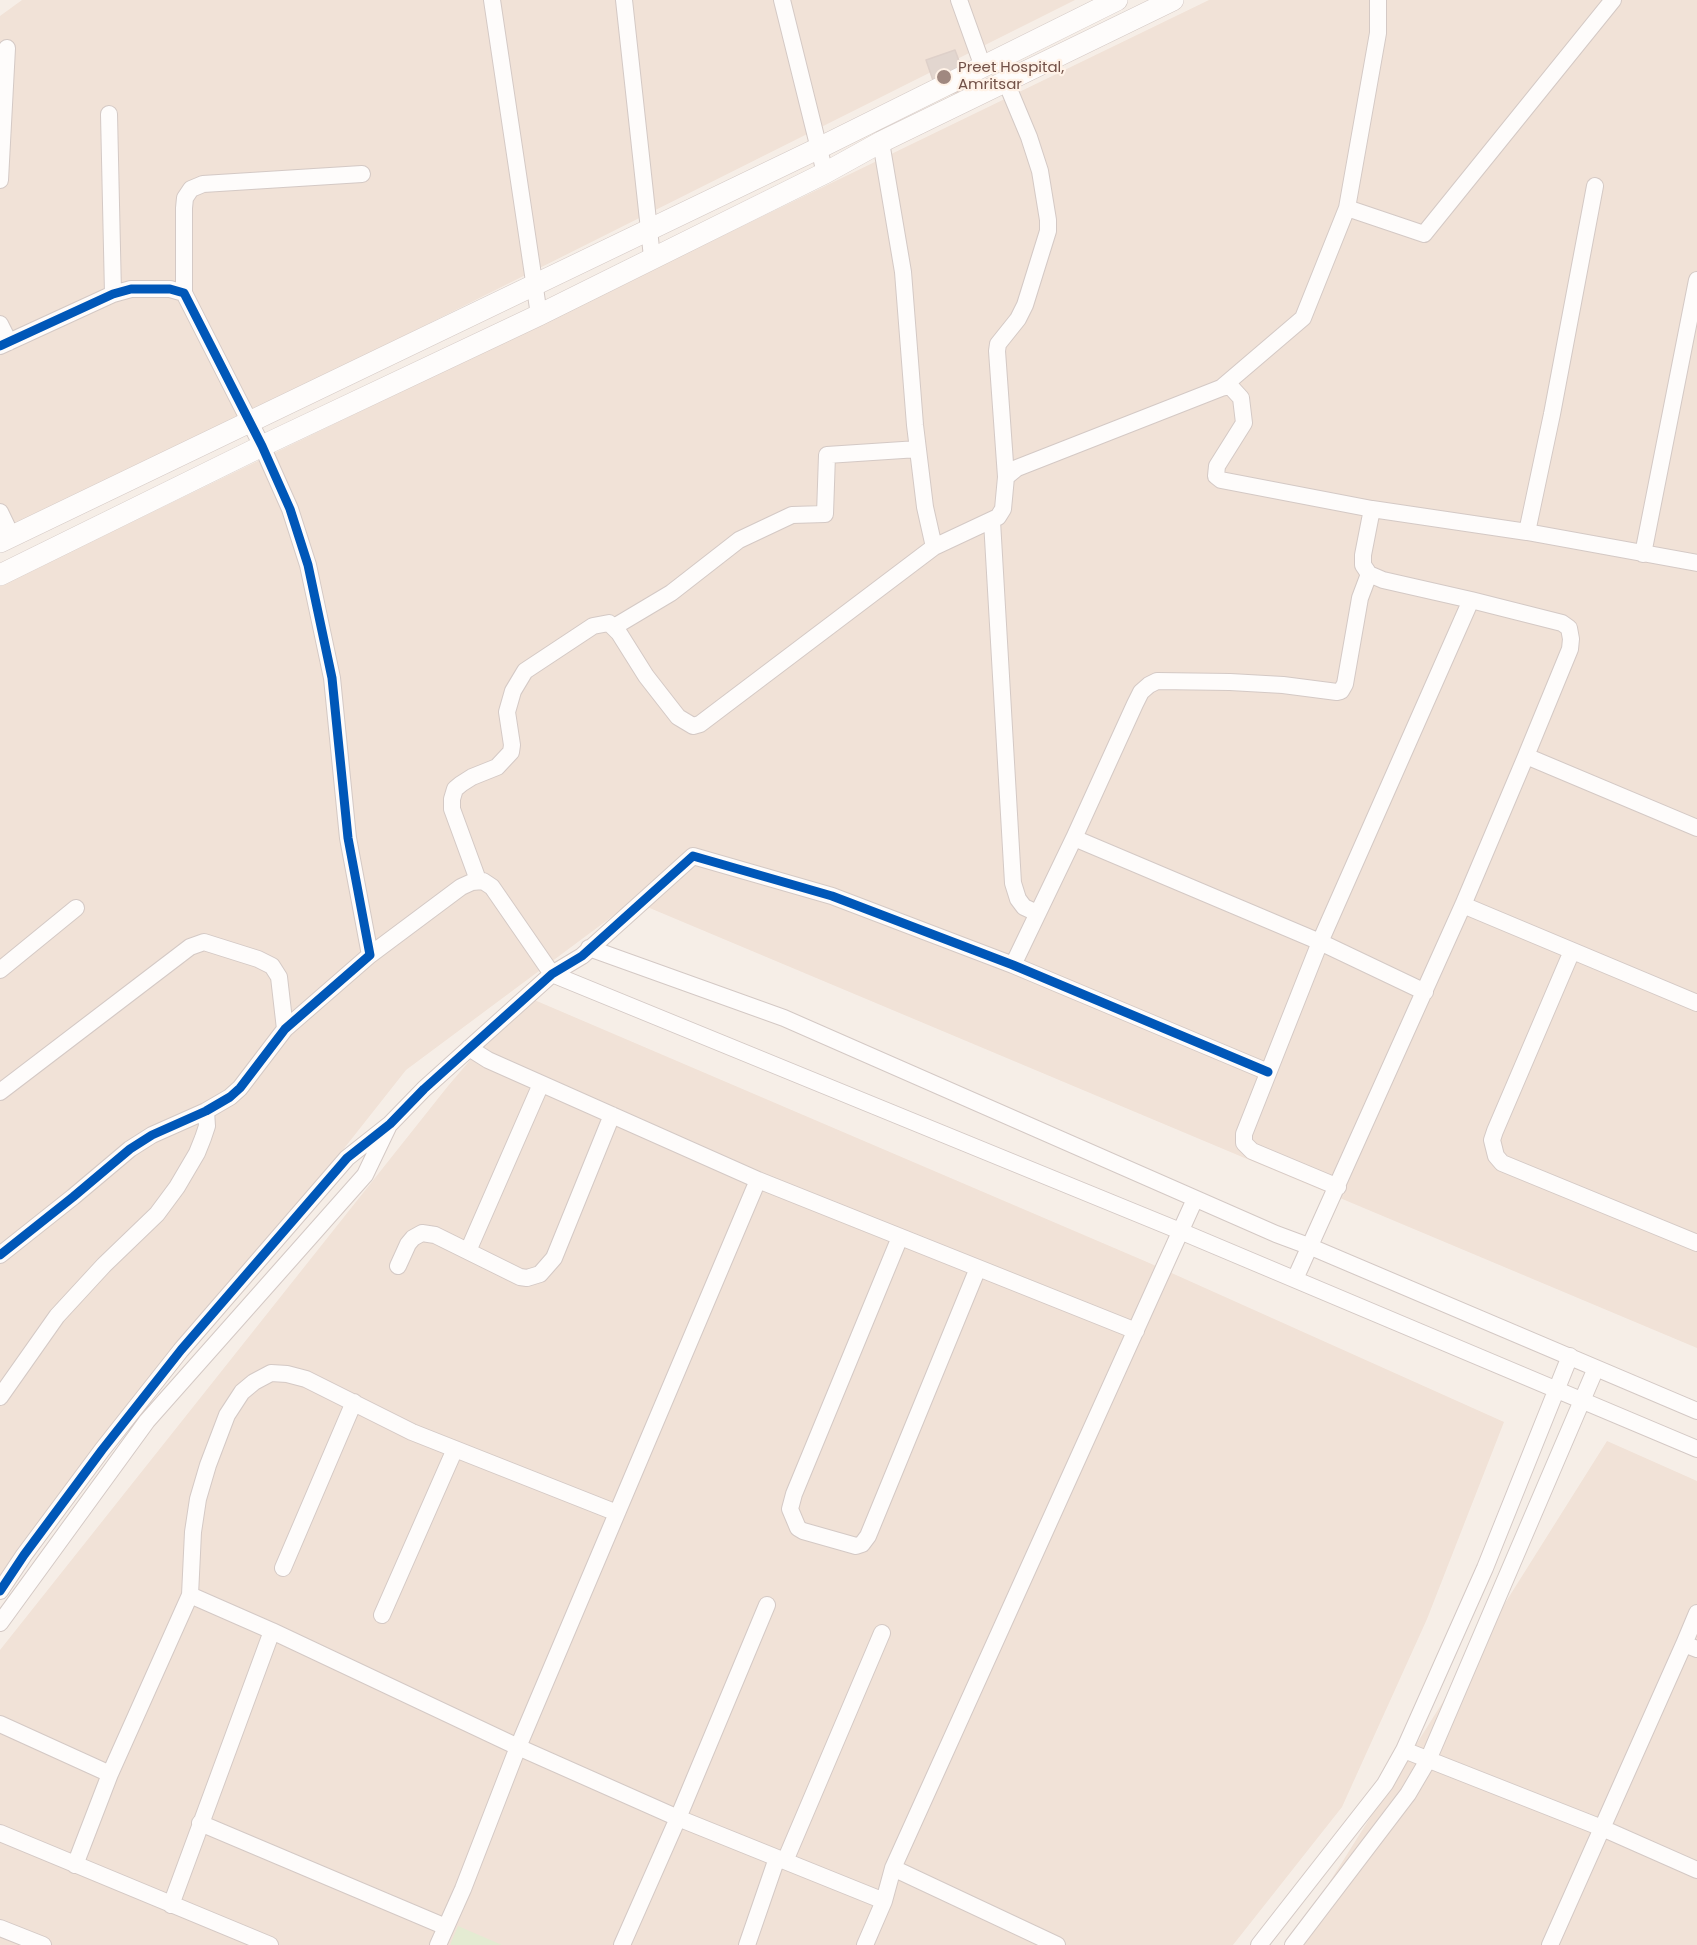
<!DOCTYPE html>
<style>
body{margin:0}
canvas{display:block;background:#f6eee7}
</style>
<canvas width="1697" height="1945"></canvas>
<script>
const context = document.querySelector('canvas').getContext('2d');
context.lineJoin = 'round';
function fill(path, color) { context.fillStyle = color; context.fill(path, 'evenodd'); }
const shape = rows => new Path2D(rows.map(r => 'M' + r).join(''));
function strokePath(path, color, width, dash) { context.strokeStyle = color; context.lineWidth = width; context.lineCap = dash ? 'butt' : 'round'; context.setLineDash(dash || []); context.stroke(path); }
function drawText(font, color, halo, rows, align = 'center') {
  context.font = font + ' Poppins,sans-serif'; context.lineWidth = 4.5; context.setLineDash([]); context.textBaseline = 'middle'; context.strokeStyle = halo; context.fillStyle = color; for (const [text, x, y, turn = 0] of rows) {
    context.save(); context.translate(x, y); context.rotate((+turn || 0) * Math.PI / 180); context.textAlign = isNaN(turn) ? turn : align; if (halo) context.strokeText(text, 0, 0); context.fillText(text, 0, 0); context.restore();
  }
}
const residential = shape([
 [22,0,1075,0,0,538,0,16],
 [1209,0,1697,0,1697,1348,633,901,406,1070,0,1584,0,586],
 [525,996,1147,1262,1504,1422,1427,1619,1342,1807,1233,1945,0,1945,0,1650,448,1086],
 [1607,1441,1697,1481,1697,1945,1290,1945]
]);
const green = shape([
 [458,1926,502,1945,450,1945]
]);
const building = shape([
 [955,50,969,88,939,98,926,60,955,50]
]);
const minor = shape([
 [492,0,539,315],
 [624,0,652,257],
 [782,0,825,173],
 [959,0,983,67],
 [1006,82,1029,137,1040,171,1048,220,1048,231,1025,305,1018,319,998,344,997,351,1006,477],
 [109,114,113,294],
 [0,180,7,48],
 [1347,208,1424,234,1613,0],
 [184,293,184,208,185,198,191,189,203,184,362,174],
 [0,324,9,342],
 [0,346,113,294,131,289,170,289,184,293,262,446,290,509,308,565,332,678,348,838,370,955,285,1029,240,1088,230,1097,206,1111,152,1135,130,1149,73,1197,0,1255],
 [1221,388,1303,318,1347,208,1378,33,1378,0],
 [0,512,12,537],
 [992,521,1013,883,1018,899,1024,907,1037,913],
 [1527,532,1552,414,1595,186],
 [934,547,998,517,1003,509,1006,477,1017,468,1221,388,1230,386,1241,398,1244,423,1217,466,1216,476,1221,480,1372,509],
 [1643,554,1697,280],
 [1471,600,1383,580,1369,574,1363,565,1363,555,1372,509,1527,532,1697,563],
 [614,627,671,593,739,540,792,515,825,514,827,455,918,449],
 [1074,838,1135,704,1141,692,1149,685,1157,681,1230,682,1283,685,1337,692,1341,691,1345,684,1360,598,1369,574],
 [478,880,452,809,452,799,455,789,461,784,472,777,497,767,511,752,512,745,507,712,513,691,525,671,593,626,609,623,619,633,646,676,678,717,693,726,700,724,934,547,925,507,915,425,903,272,881,142],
 [1463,905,1697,1003],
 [589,948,784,1018,1276,1234,1311,1247,1697,1411],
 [1572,951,1495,1131,1492,1140,1496,1156,1502,1163,1697,1243],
 [370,955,461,887,472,882,483,881,492,887,552,974,1180,1231,1697,1449],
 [1013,965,1074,838,1320,942,1425,992],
 [0,970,76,908],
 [469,1048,488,1060,758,1180,1136,1331],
 [0,1092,190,947,204,942,258,959,272,966,279,977,285,1029],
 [1338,1187,1252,1151,1244,1143,1244,1134,1320,942,1471,600,1562,623,1569,628,1571,639,1570,649,1526,756],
 [900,1237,794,1494,790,1509,798,1528,803,1531,856,1546,862,1544,868,1536,978,1268],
 [468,1251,541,1084],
 [398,1266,408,1244,413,1238,422,1233,435,1235,520,1277,527,1278,540,1274,554,1258,612,1115],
 [1295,1279,1463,905,1526,756,1697,828],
 [0,1397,57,1316,104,1265,157,1214,177,1187,197,1153,203,1138,207,1126,206,1111],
 [283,1568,354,1402],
 [0,1591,24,1555,102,1450,181,1350,347,1158,390,1124,424,1089,552,974,582,956,693,856,832,896,1013,965,1268,1072],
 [190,1595,272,1631,518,1747,678,1818,884,1901],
 [1697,1613,1684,1644,1697,1649],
 [382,1615,455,1449],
 [0,1623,147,1421,365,1175,388,1127],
 [0,1724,110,1774],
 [1404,1750,1602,1828,1697,1870],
 [200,1823,446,1927],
 [0,1833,270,1945],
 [785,1861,882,1633],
 [75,1865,110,1774,190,1595,193,1532,198,1499,208,1465,227,1415,242,1392,254,1382,271,1373,287,1374,306,1379,412,1432,617,1513],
 [893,1868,1057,1945],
 [171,1905,272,1631],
 [0,1928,43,1945],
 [438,1945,463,1889,518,1747,758,1180],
 [622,1945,678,1818,767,1605],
 [747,1945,777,1858],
 [865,1945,884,1901,893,1868,1195,1199],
 [1259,1945,1385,1784,1404,1750,1485,1568,1570,1356],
 [1293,1945,1408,1794,1428,1760,1596,1368],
 [1550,1945,1684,1644]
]);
const tertiary = shape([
 [0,542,819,148,1117,0],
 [0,575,262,446,539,315,825,173,881,142,1173,0]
]);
const cycleway = shape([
 [0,346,113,294,131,289,170,289,184,293,262,446,290,509,308,565,332,678,348,838,370,955,285,1029,240,1088,230,1097,206,1111,152,1135,130,1149,73,1197,0,1255],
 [0,1591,24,1555,102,1450,181,1350,347,1158,390,1124,424,1089,552,974,582,956,693,856,832,896,1013,965,1268,1072]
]);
const markers = [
 [944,77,8,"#a08880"]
];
const poiNames = [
 ["Preet Hospital,",958,68],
 ["Amritsar",958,85]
];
fill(residential, '#f1e2d7');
fill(green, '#e4ebd2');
fill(building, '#e2d6cf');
strokePath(building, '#ded0c9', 1.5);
strokePath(minor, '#d4c9c5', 18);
strokePath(tertiary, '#d4c9c5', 22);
strokePath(minor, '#fefcfb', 16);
strokePath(tertiary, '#fefcfb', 21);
strokePath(cycleway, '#0057b8', 9);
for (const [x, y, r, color] of markers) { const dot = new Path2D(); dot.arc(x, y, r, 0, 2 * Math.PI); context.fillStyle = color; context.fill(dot); strokePath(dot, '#fff2e7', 2); }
drawText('15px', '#725148', '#fff2e7', poiNames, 'left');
</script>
